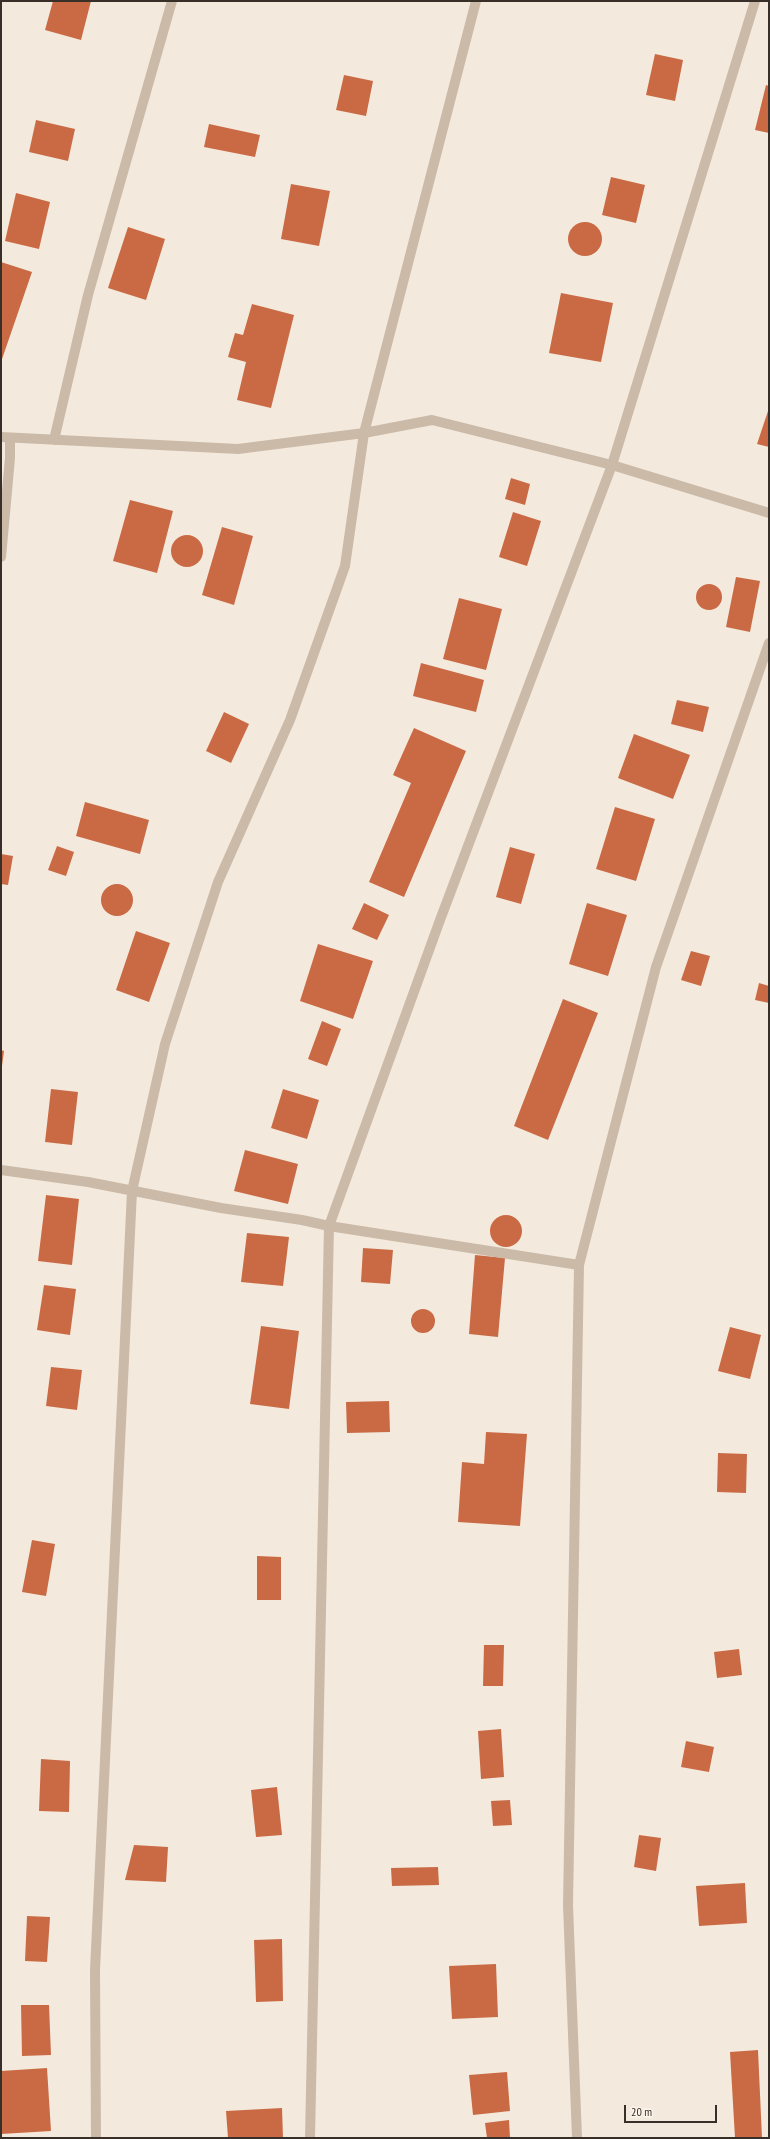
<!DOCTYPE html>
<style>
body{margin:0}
#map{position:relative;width:770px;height:2139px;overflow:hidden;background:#f3eadd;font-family:"PT Sans Narrow",sans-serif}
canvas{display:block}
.frame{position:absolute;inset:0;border:2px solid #392f29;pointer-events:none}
.scale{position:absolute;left:624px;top:2105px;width:93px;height:18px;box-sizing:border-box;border:2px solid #392f29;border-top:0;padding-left:5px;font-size:12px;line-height:14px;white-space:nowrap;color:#392f29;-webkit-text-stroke:3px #fbf4ea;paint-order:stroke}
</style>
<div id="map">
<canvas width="770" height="2139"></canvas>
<div class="frame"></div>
<div class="scale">20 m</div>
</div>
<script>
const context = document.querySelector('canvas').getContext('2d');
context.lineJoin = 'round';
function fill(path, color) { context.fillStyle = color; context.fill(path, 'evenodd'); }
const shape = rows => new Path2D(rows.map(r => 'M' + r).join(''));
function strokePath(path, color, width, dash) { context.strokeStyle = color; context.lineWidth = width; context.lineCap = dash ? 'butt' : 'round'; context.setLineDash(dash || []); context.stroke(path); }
const building = shape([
 [53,1,91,1,81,40,45,30],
 [655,54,683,60,675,101,646,95],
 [344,75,373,81,366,116,336,110],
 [766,85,769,86,769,133,755,130],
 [36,120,75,129,68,161,29,152],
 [209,124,260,135,255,157,204,147],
 [611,177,645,185,636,223,602,215],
 [291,184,330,191,319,246,281,239],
 [16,193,50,202,39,249,5,241],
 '568 239a17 17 0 1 1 34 0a17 17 0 1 1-34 0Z',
 [128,227,165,239,146,300,108,288],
 [1,262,32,272,1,362],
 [561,293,613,303,601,362,549,353],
 [252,304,294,315,271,408,237,400,246,362,228,357,235,333,243,335],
 [769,408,769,447,757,444],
 [511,478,530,484,525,505,505,499],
 [130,500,173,511,157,573,113,561],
 [513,512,541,521,527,566,499,557],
 [222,527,253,536,234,605,202,595],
 '171 551a16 16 0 1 1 32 0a16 16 0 1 1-32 0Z',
 [736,577,760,581,750,632,726,627],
 '696 597a13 13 0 1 1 26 0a13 13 0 1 1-26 0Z',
 [459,598,502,609,486,670,443,659],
 [421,663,484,680,476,712,413,696],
 [677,700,709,707,703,732,671,724],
 [224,712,249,724,231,763,206,751],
 [414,728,466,751,404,897,369,882,411,783,393,775],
 [634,734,690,755,673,799,618,778],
 [85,802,149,820,140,854,76,836],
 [615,807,655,819,636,881,596,869],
 [57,846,74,852,66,876,48,870],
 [510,847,535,854,521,904,496,897],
 [1,854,13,856,8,885,1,884],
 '101 900a16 16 0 1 1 32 0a16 16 0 1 1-32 0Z',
 [364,903,389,915,377,940,352,929],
 [587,903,627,915,608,976,569,964],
 [136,931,170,943,149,1002,116,990],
 [318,944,373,961,353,1019,300,1001],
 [691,951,710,956,701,986,681,980],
 [759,983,769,986,769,1003,755,1000],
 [563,999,598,1013,548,1140,514,1126],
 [322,1021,341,1029,327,1066,308,1059],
 [1,1050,4,1051,2,1066,1,1066],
 [51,1089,78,1092,72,1145,45,1142],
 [283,1089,319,1100,307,1139,271,1128],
 [245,1150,298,1164,288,1204,234,1191],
 [46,1195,79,1199,72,1265,38,1261],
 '490 1231a16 16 0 1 1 32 0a16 16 0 1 1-32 0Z',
 [247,1233,289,1237,283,1286,241,1282],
 [363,1248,393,1250,390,1284,361,1282],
 [475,1255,505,1258,498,1337,469,1334],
 [44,1285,76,1289,70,1335,37,1330],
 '411 1321a12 12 0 1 1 24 0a12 12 0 1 1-24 0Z',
 [261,1326,299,1331,289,1409,250,1404],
 [730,1327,761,1335,750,1379,718,1371],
 [51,1367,82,1370,77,1410,46,1406],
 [389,1401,390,1432,347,1433,346,1402],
 [486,1432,527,1434,520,1526,458,1522,462,1462,484,1464],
 [718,1453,747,1454,746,1493,717,1492],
 [32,1540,55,1544,46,1596,22,1592],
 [257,1556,281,1557,281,1600,257,1600],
 [484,1645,504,1645,503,1686,483,1686],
 [739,1649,742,1675,717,1678,714,1652],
 [501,1729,504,1777,481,1779,478,1731],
 [686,1741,714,1747,709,1772,681,1767],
 [41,1759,70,1761,69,1812,39,1811],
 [277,1787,282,1835,256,1837,251,1790],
 [510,1800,512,1825,493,1826,491,1801],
 [639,1835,661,1838,656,1871,634,1867],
 [134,1845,168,1847,166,1882,125,1880],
 [438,1867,439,1885,392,1886,391,1868],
 [745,1883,747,1923,699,1926,696,1886],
 [27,1916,50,1917,47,1962,25,1961],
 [282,1939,283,2001,256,2002,254,1940],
 [496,1964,498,2017,452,2019,449,1966],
 [21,2005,49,2005,51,2055,22,2056],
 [758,2050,762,2138,735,2138,730,2052],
 [47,2068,51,2131,1,2134,1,2071],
 [507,2072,510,2111,473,2115,469,2075],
 [282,2108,283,2138,228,2138,226,2111],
 [509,2120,510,2138,487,2138,485,2123]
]);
const minor = shape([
 [1,437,238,449,364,433,432,420,612,465,769,513],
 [54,440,88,295,172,1],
 [1,557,10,458,10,438],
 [1,1170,88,1182,221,1208,302,1220,329,1226,579,1265],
 [96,2138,95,1970,132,1191,165,1044,218,882,290,720,345,566,364,433,476,1],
 [310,2138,329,1226,440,920,612,465,755,1],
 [577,2138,568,1905,579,1265,656,967,769,643]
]);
fill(building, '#ca6a45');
strokePath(minor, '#ccbaa9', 10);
</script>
